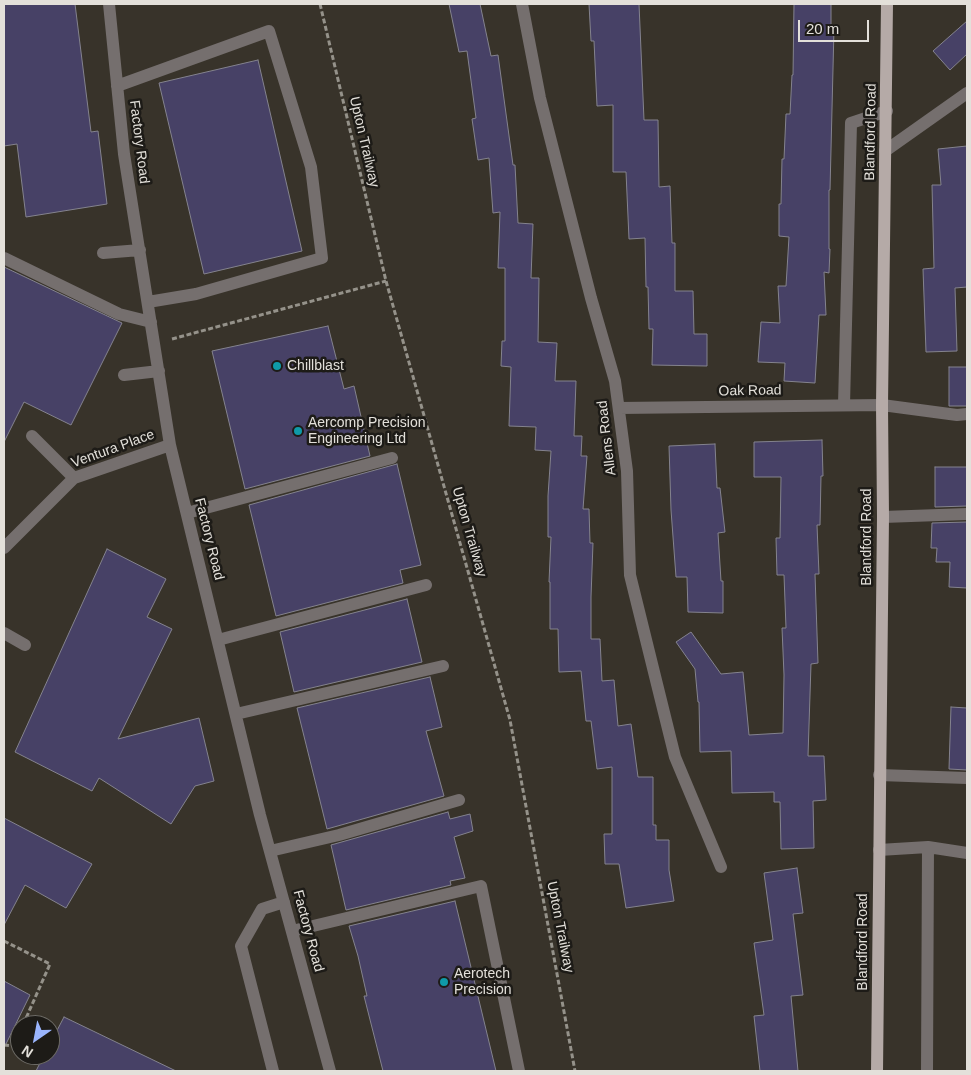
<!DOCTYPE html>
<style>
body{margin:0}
#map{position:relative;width:971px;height:1075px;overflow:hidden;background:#38332a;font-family:Helvetica,sans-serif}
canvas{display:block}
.frame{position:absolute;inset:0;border:5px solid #e3e0da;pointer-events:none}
.north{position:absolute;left:10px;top:1015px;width:50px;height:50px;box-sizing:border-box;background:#1d1b17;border:1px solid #6c6a65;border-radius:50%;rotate:213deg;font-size:14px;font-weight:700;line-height:20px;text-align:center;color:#e3e0da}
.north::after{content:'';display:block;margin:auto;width:18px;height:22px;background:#9ab5fd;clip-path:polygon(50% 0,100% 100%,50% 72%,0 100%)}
.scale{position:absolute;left:798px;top:20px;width:71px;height:22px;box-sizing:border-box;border:2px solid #e3e0da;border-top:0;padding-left:6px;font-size:15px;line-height:18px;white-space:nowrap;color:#e3e0da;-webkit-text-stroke:4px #1d1b17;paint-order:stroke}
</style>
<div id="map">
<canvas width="971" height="1075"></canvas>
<div class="frame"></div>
<div class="north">N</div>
<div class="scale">20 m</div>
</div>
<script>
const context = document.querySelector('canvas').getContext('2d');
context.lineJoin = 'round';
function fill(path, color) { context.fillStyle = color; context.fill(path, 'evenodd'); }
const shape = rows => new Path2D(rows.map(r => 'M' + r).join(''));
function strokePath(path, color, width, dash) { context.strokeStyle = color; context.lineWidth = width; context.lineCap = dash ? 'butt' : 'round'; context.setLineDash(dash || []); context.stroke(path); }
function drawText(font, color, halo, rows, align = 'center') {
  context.font = font + ' Helvetica,sans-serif'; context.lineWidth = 5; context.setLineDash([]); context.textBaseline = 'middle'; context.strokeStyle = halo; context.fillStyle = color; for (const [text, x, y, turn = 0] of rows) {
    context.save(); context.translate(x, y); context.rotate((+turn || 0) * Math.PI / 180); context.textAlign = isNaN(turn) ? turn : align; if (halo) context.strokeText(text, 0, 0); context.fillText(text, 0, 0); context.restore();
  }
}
const building = shape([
 [4,4,75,4,91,132,98,131,107,204,26,217,17,144,4,146,4,4],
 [449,4,480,4,491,56,498,55,513,165,515,165,518,223,533,224,531,278,539,278,538,342,557,343,555,381,576,381,574,436,582,436,581,456,587,456,583,509,589,509,590,543,593,543,591,597,591,639,600,639,602,681,614,680,618,726,631,724,638,777,653,777,653,825,656,825,656,840,669,840,669,870,674,901,626,908,619,864,605,864,604,834,612,834,612,767,597,769,591,721,586,721,581,671,559,672,558,629,550,629,550,582,549,582,551,537,548,537,548,496,551,451,535,450,536,427,509,426,511,367,501,366,502,341,505,341,505,268,498,268,500,212,493,213,489,158,478,160,472,119,476,118,467,51,459,52,449,4],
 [589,4,639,4,644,120,658,120,659,187,670,186,672,243,675,243,675,291,693,291,694,334,707,334,707,366,652,365,653,329,649,329,648,287,646,287,645,238,629,239,626,172,613,172,613,105,597,106,594,41,591,41,589,4],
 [794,4,831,4,831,28,834,28,830,190,829,190,829,249,830,249,829,273,824,272,826,315,819,315,815,383,784,381,785,363,758,362,761,322,780,323,778,286,786,286,789,237,779,236,779,204,781,204,782,159,784,159,786,114,790,114,792,75,793,75,794,4],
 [967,21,967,54,950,70,933,51,967,21],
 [258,60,302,251,204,274,159,83,258,60],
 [967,146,967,287,955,288,957,351,926,352,923,269,934,268,932,185,941,185,938,149,967,146],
 [4,267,122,323,71,425,24,402,4,442,4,267],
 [328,326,344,389,354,386,370,456,245,489,212,351,328,326],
 [949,367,967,367,967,406,949,406,949,367],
 [822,440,823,476,821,476,820,525,817,525,819,574,815,574,818,663,811,664,808,756,824,756,826,800,813,801,814,848,781,849,780,802,774,802,774,792,732,793,731,751,700,752,699,702,698,702,695,669,676,642,691,632,721,674,743,672,749,735,783,733,784,675,782,628,786,628,784,575,777,575,776,538,780,538,781,477,754,477,754,442,822,440],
 [715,444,717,488,720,488,725,532,718,533,721,581,723,581,723,613,688,612,687,577,676,577,671,510,669,446,715,444],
 [397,464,421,565,400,570,403,583,276,616,249,505,397,464],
 [935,467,967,467,967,506,935,507,935,467],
 [967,522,967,588,949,587,950,562,936,562,937,548,931,548,932,523,967,522],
 [107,549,166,579,147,617,172,629,118,739,199,718,214,781,195,786,171,824,99,778,92,791,15,752,107,549],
 [407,599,422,662,294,692,280,632,407,599],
 [430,677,442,727,426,731,444,796,327,829,297,708,430,677],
 [951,707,967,708,967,770,949,769,951,707],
 [448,812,450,819,470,814,473,831,454,837,465,878,450,881,451,885,346,910,331,845,448,812],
 [4,818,92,864,66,908,25,885,4,925,4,818],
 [797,868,803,913,793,914,803,995,791,996,798,1071,760,1071,754,1016,764,1015,754,943,773,940,764,873,797,868],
 [455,901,496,1071,383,1071,364,996,367,996,358,956,349,926,455,901],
 [4,981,30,995,4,1048,4,981],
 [64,1017,176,1071,36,1071,44,1055,50,1055,50,1044,64,1017]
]);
const path = shape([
 [320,4,386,281,510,720,575,1071],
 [172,339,386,281],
 [4,941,50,964,23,1025],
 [4,1045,13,1046,20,1031]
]);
const minor = shape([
 [109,4,124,154,170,445,260,815,330,1071],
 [522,4,540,98,591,298,615,381,627,471,630,575,675,757,721,867],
 [117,86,269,31,311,167,322,258,196,294,148,302],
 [885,151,967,93],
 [103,253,140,250],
 [4,258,119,314,151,322],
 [124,375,159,371],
 [844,405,851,123,887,111],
 [619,408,882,405,957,415,967,414],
 [32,436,74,478],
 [187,513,392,458],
 [883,517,967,514],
 [4,548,74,478,170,445],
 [4,633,25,645],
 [218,640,426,585],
 [236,714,443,666],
 [879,775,967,778],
 [879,850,928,847,967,853],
 [270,851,339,835,459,800],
 [292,931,481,886,519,1071],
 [273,1071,241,946,262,909,284,902],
 [927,1071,928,847]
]);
const major = shape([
 [877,1071,883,517,882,405,887,4]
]);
const markers = [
 [277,366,5,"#0f9aa8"],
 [298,431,5,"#0f9aa8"],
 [444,982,5,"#0f9aa8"]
];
const streetNames = [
 ["Blandford Road",871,132,-89],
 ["Factory Road",139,142,83],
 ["Upton Trailway",364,142,77],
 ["Oak Road",750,391,-1],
 ["Allens Road",607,438,-97],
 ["Ventura Place",113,449,-20],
 ["Upton Trailway",469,532,74],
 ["Blandford Road",867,537,-90],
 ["Factory Road",209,539,76],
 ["Upton Trailway",560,927,79],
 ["Factory Road",308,931,75],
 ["Blandford Road",863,942,-90]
];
const poiNames = [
 ["Chillblast",287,366],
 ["Aercomp Precision",308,423],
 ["Engineering Ltd",308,439],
 ["Aerotech",454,974],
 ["Precision",454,990]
];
fill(building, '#474166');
strokePath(building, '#84838e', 1);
strokePath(path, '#95928a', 3, [5, 2.5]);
strokePath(minor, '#756f6e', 12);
strokePath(major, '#b5aaa7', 12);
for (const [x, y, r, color] of markers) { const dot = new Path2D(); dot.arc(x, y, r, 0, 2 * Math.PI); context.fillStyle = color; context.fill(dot); strokePath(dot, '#1d1b17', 2); }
drawText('14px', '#e3e0da', '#1d1b17', streetNames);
drawText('14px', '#e3e0da', '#1d1b17', poiNames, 'left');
</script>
